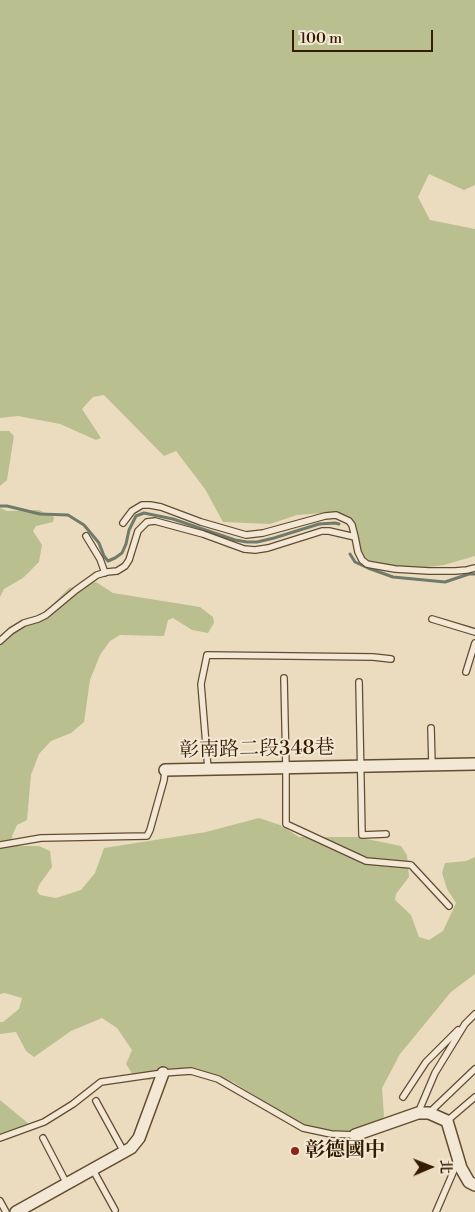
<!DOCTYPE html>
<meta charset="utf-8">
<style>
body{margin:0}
#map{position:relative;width:475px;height:1212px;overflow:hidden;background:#ebdcbf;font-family:"Libre Bodoni","Noto Serif TC",serif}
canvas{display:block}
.north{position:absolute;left:405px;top:1142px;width:50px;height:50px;-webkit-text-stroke:4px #f2e8d5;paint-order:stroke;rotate:89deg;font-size:14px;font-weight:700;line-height:20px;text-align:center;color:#361c00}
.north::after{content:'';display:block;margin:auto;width:18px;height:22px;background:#361c00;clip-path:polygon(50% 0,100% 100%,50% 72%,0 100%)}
.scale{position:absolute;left:292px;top:30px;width:141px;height:22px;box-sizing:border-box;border:2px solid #361c00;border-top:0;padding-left:6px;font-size:15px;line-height:18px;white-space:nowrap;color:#361c00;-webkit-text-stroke:4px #f2e8d5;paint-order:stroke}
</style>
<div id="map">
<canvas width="475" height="1212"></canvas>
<div class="north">北</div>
<div class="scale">100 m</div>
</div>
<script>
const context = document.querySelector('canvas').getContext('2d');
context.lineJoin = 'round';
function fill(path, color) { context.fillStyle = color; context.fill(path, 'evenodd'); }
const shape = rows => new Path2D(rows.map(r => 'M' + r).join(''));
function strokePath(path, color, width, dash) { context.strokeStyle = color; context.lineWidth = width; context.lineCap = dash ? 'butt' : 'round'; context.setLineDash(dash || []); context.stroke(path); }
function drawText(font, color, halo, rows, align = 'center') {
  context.font = font + ' "Libre Bodoni","Noto Serif TC",serif'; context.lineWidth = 4; context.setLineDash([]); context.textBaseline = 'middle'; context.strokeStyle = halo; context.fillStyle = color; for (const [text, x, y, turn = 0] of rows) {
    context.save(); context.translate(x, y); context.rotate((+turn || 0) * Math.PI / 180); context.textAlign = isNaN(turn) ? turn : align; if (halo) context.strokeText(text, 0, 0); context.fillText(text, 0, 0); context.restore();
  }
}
const green = shape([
 [0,0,475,0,475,185,464,190,429,174,418,197,430,220,475,229,475,556,444,565,421,568,374,564,363,560,355,552,352,527,347,522,324,513,297,515,270,524,223,522,205,489,176,451,164,456,104,395,93,397,82,409,101,438,96,440,60,424,18,416,0,418],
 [0,431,9,431,14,436,7,480,0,486],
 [0,508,7,511,39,510,54,517,53,522,36,526,33,531,42,545,39,562,23,578,4,589,0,597],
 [96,582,113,593,200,607,213,617,214,623,208,633,192,630,173,618,168,620,164,636,120,635,110,641,100,655,90,680,84,722,71,733,51,741,39,754,31,775,27,820,17,825,12,836,13,843,18,846,39,846,50,851,52,867,39,885,37,891,40,895,56,898,81,890,95,873,104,848,206,832,259,818,280,825,299,837,357,837,401,846,407,855,409,877,396,894,395,900,411,915,419,937,429,940,443,931,456,903,447,889,442,873,445,863,466,861,475,857,475,974,451,992,400,1054,382,1088,384,1116,379,1126,370,1132,331,1133,304,1126,233,1082,186,1069,166,1070,150,1080,134,1077,126,1064,132,1050,117,1028,102,1018,71,1031,34,1057,26,1051,16,1032,0,1034,0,1022,3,1022,19,1009,22,998,5,993,0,994,0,641,9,628,25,625,44,613,69,588],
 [0,1100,29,1124,0,1140]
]);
const stream = shape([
 [0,506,7,506,40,514,68,515,84,525,99,543,104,556,108,561,115,558,122,553,126,544,129,530,136,516,144,513,173,519,235,540,247,542,257,542,274,538,319,524,335,523,339,524],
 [350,554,355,562,368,568,393,577,445,582,469,574,475,574]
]);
const lane = shape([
 [123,523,132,511,142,505,150,505,161,507,201,522,246,535,263,533,325,516,336,515,349,521,352,525,355,537],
 [86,536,100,559,105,573],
 [432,619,475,632],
 [0,641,11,631,24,623,38,619,46,615,76,590,97,575,107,572,117,571,125,566,129,560,138,531,147,522,155,521,166,524,203,534,244,549,255,550,268,548,322,531,329,531,355,537,358,552,362,560,367,564,372,565,395,569,429,571,455,571,467,570,475,568],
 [466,672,475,643],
 [284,678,286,768,286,824,366,861,411,865,449,906],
 [359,682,362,835,386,834],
 [431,728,432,765],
 [208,769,201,684,207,655,373,657,391,659],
 [0,845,41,838,147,836,150,830,164,780,165,770],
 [403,1097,426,1062,458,1030],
 [96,1101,124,1152],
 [418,1113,435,1073,465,1024,475,1014],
 [429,1113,475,1069],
 [447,1121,475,1097],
 [0,1138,44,1122,73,1104,101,1082,163,1073,191,1071,218,1079,303,1128,331,1134,355,1135],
 [43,1138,67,1184],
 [93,1170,115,1210],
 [0,1201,6,1212],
 [436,1212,458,1161]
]);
const street = shape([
 [165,770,475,764],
 [355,1135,418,1113,429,1113,447,1121,461,1168,469,1182,475,1185],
 [16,1212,131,1148,139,1138,163,1073]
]);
const markers = [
 [295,1151,5,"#8f2418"]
];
const streetNames = [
 ["彰南路二段348巷",257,750,-1]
];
const poiNames = [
 ["彰德國中",305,1151]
];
fill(green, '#babf90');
strokePath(stream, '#717b6c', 3);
strokePath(lane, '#634c30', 8);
strokePath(street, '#634c30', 14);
strokePath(lane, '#f2e8d5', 5.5);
strokePath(street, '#f2e8d5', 11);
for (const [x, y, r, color] of markers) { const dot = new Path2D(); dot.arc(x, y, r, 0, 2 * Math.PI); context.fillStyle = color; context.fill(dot); strokePath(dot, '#f2e8d5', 2); }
drawText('20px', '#361c00', '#f2e8d5', streetNames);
drawText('bold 20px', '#361c00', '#f2e8d5', poiNames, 'left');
</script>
